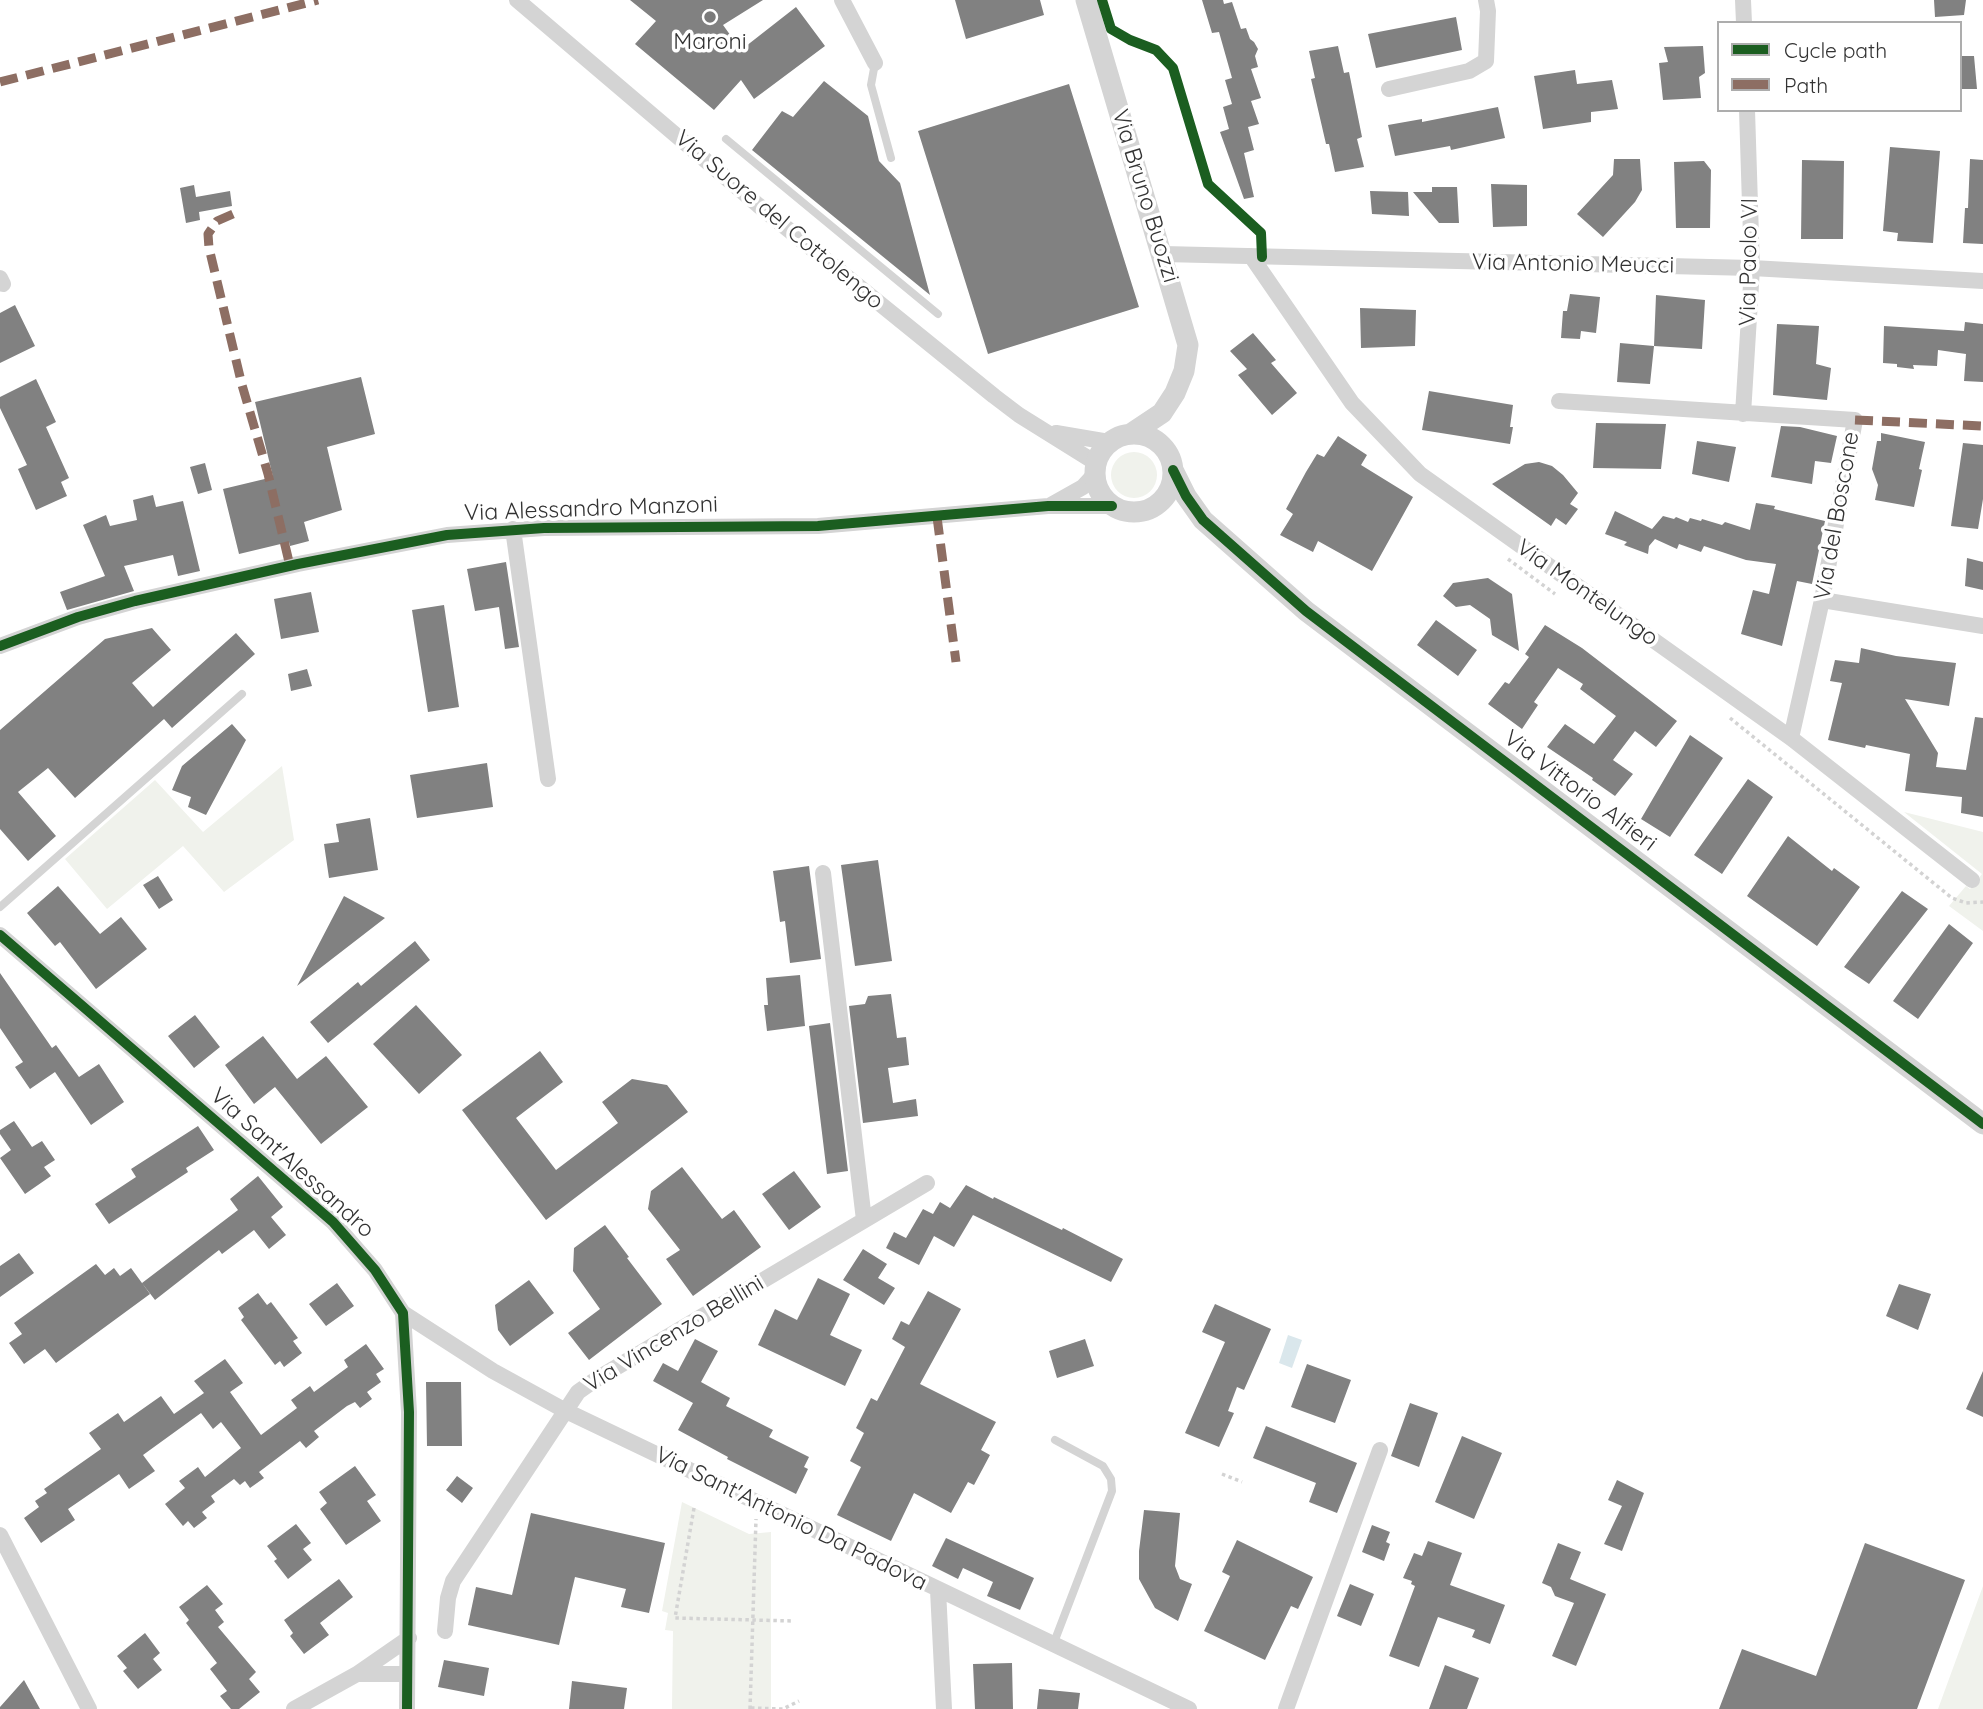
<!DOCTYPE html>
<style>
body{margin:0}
#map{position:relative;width:1983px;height:1709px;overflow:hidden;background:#fff;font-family:Quicksand,sans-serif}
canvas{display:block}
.legend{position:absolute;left:1717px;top:21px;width:245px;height:91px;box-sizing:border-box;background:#fff;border:2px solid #adadad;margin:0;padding:9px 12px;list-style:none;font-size:21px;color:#333}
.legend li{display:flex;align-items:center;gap:14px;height:35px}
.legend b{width:35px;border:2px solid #adadad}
</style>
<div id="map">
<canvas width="1983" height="1709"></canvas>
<ul class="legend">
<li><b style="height:9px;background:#1b5e20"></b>Cycle path</li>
<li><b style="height:9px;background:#8d6e63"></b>Path</li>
</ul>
</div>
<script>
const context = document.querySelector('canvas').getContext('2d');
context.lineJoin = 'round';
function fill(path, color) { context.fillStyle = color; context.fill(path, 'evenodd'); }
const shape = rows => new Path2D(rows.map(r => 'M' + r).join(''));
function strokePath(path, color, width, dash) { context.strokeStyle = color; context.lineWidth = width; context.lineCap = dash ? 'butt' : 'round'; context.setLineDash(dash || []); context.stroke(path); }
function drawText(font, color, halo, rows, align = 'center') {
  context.font = font + ' Quicksand,sans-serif'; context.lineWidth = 7; context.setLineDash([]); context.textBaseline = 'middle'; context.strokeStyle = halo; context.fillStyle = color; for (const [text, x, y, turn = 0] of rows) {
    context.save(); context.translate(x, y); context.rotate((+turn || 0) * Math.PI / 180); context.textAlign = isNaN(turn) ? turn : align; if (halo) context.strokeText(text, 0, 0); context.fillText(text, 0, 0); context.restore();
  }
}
const green = shape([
 '1111 475a23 23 0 1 1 46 0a23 23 0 1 1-46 0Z',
 [282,766,294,840,224,892,183,846,107,909,65,859,155,780,203,832],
 [1904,812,1983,832,1983,931,1949,906,1966,886,1970,889,1982,874],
 [682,1502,749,1534,771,1532,771,1709,672,1709,673,1631,665,1630,668,1613,662,1611],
 [1983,1586,1983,1709,1938,1709]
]);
const water = shape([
 [1288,1335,1302,1340,1292,1368,1279,1363]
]);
const building = shape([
 [630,0,763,0,723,25,741,50,796,7,825,46,754,99,741,80,714,110,635,44,656,21],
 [955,0,1040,0,1044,15,966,39],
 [1202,0,1223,0,1224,4,1232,2,1241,29,1246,28,1250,39,1254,42,1258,49,1255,56,1258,67,1251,69,1261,98,1251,101,1259,124,1248,127,1254,150,1244,153,1254,197,1244,199,1220,132,1229,129,1223,107,1232,104,1225,80,1232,78,1219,32,1212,33],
 [1934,0,1966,0,1964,15,1935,17],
 [1456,17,1462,50,1376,68,1368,34],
 [1338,46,1344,73,1349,72,1362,137,1357,139,1364,167,1335,172,1329,144,1326,144,1311,79,1315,78,1309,51],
 [1703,46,1705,73,1699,77,1701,98,1663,100,1659,63,1668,62,1664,47],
 [1960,56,1974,56,1977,89,1960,89],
 [1575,70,1577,84,1612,80,1618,109,1591,112,1591,122,1543,129,1534,76],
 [824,81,868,116,879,161,900,183,930,295,752,150,782,111,793,117],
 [1069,84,1139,307,988,354,918,131],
 [1498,107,1505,138,1451,150,1450,146,1395,156,1388,125,1422,119,1422,122],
 [1890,147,1940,151,1933,243,1897,241,1898,233,1883,231],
 [1614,159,1640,159,1642,190,1635,202,1603,237,1577,214,1613,175],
 [1970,159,1983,160,1983,244,1963,243,1965,208,1968,208],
 [1802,160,1844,161,1843,239,1801,239],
 [1704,161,1711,170,1710,228,1676,228,1674,162],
 [1491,184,1527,185,1527,226,1493,227],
 [194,185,196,197,230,191,232,206,199,212,200,220,186,223,180,188],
 [1432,187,1457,187,1459,223,1439,223,1413,192,1432,192],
 [1370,191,1408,192,1409,216,1372,214],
 [1570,294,1600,297,1596,333,1581,331,1580,339,1561,338,1563,311,1567,311],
 [1656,295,1705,300,1702,349,1654,346],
 [15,305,35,346,0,363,0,313],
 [1360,308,1416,310,1415,346,1361,348],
 [1965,322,1983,324,1983,382,1964,381,1966,354,1938,350,1937,366,1913,365,1914,369,1897,367,1897,364,1883,363,1884,326,1964,331],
 [1777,324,1819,326,1816,364,1831,368,1827,400,1773,395],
 [1253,333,1276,360,1271,363,1297,393,1272,415,1238,375,1247,369,1230,351],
 [1620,343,1654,346,1650,384,1617,382],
 [361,377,375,434,327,447,342,510,304,522,309,541,290,546,289,542,239,554,223,489,273,477,255,402],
 [36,379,56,422,46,427,69,478,61,482,67,496,36,510,18,469,27,465,0,408,0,397],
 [1429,391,1513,405,1510,427,1513,427,1510,444,1422,430],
 [1596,423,1666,424,1661,469,1593,468],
 [1781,426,1800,427,1837,436,1831,463,1815,461,1812,484,1771,477],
 [1881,433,1925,442,1919,469,1922,470,1914,507,1875,500,1878,485,1872,469,1877,441,1881,441],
 [1338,436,1367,455,1361,465,1413,497,1372,571,1318,541,1313,552,1280,535,1293,514,1286,509,1306,472,1317,454,1324,457],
 [1697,441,1736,447,1729,482,1692,474],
 [1963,443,1983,445,1983,499,1978,529,1951,526],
 [1539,462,1552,466,1563,475,1578,493,1570,504,1578,509,1566,525,1556,518,1551,526,1492,484,1525,464],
 [205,463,212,490,198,494,190,467],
 [153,495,156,507,183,501,200,571,178,576,173,555,124,566,134,591,67,610,60,592,105,576,83,525,106,515,110,526,137,520,133,500],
 [1756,503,1775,506,1774,509,1825,521,1812,584,1797,581,1782,646,1741,634,1753,590,1769,594,1776,564,1746,560,1704,546,1701,552,1679,544,1677,549,1655,539,1649,546,1648,554,1624,545,1627,542,1605,534,1615,511,1652,529,1663,516,1674,519,1676,517,1688,522,1690,518,1701,521,1702,519,1722,525,1725,522,1750,530],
 [1967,558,1983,562,1983,590,1965,586],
 [506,562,519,647,505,649,499,607,475,611,467,569],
 [1488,578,1512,594,1519,651,1492,635,1490,619,1470,605,1456,607,1443,596,1453,583],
 [311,592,319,632,281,639,274,599],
 [444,605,459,707,428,712,412,610],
 [1436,620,1477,650,1458,676,1417,645],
 [1545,625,1582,648,1677,721,1656,747,1635,731,1613,760,1633,774,1615,796,1592,780,1593,778,1547,747,1565,724,1594,744,1616,716,1580,689,1583,684,1558,668,1534,702,1538,705,1522,729,1488,704,1505,682,1509,684,1529,657,1525,654],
 [152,628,171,650,132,683,153,707,236,633,255,654,172,728,164,719,75,798,48,768,18,792,56,836,28,861,0,829,0,730,105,639],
 [1861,648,1896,656,1956,663,1949,706,1905,699,1938,753,1936,767,1966,770,1975,717,1983,718,1983,817,1961,813,1962,797,1905,791,1910,754,1866,745,1865,748,1828,740,1842,683,1830,681,1835,660,1859,663],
 [307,669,312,686,291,691,288,674],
 [232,724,246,740,206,815,188,807,191,797,172,790,182,766],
 [1690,735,1723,758,1670,837,1641,819],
 [487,763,493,807,417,818,410,775],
 [1748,779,1773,797,1722,874,1694,855],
 [370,818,378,870,329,878,324,844,339,842,336,824],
 [1788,836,1832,871,1834,868,1860,887,1817,946,1747,896],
 [878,860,892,961,855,966,841,865],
 [809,866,821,959,790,963,785,921,780,922,773,871],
 [158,876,173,900,159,909,143,885],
 [58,886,100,934,121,917,147,949,96,989,60,942,55,946,27,913],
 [1902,891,1928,909,1869,984,1844,967],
 [344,896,385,918,297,986],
 [1949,924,1973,943,1918,1019,1893,1001],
 [415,941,430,960,328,1043,310,1022,358,982,361,986],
 [0,973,52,1048,56,1045,79,1077,99,1064,124,1102,91,1125,55,1072,30,1089,15,1067,23,1062,0,1028],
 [800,975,805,1026,767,1031,764,1005,768,1005,766,978],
 [891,994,897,1038,906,1037,909,1065,888,1068,893,1103,916,1099,918,1116,863,1123,849,1006,865,1004,868,996],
 [416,1005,462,1055,419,1094,373,1044],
 [195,1015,220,1047,194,1068,168,1036],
 [830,1023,848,1171,827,1174,809,1026],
 [263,1036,297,1079,326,1056,368,1107,321,1144,275,1087,254,1104,225,1065],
 [540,1051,563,1082,516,1118,556,1170,618,1123,602,1102,632,1079,667,1085,688,1112,546,1220,462,1110],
 [14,1121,32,1147,42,1141,55,1160,44,1167,51,1176,25,1194,0,1158,11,1150,0,1134,0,1130],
 [198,1126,214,1150,186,1168,188,1172,109,1224,95,1204,136,1177,131,1169],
 [682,1167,722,1219,734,1210,761,1247,693,1296,666,1259,680,1250,648,1209,651,1191],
 [794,1171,821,1207,789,1230,762,1194],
 [258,1176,283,1207,271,1217,286,1235,269,1249,254,1230,222,1254,219,1250,155,1300,142,1283,238,1210,230,1199],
 [966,1185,993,1199,994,1197,1062,1230,1063,1228,1123,1259,1111,1282,973,1215,954,1247,934,1236,919,1265,886,1248,894,1232,906,1238,923,1209,933,1214,940,1202,950,1208],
 [605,1225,629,1257,627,1258,662,1304,589,1360,568,1333,600,1309,573,1271,574,1248],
 [863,1249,887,1264,878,1278,895,1288,884,1305,843,1280],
 [19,1253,34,1273,0,1297,0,1266],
 [96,1264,105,1275,114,1268,120,1276,131,1268,150,1294,56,1363,45,1349,24,1364,9,1343,22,1334,14,1323],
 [818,1278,850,1294,830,1335,862,1350,845,1386,758,1345,775,1309,797,1320],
 [529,1280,554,1313,510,1346,498,1330,495,1305],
 [337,1283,354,1306,326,1326,309,1304],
 [1899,1284,1931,1294,1918,1330,1886,1316],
 [928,1291,961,1309,920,1384,996,1422,981,1450,990,1455,974,1485,968,1482,951,1513,914,1493,891,1541,837,1515,861,1467,850,1461,864,1433,856,1428,871,1398,877,1401,905,1347,892,1339,901,1321,909,1325],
 [258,1293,267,1305,271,1302,298,1338,293,1341,302,1353,284,1367,280,1361,275,1365,241,1320,244,1317,238,1308],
 [1215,1304,1271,1329,1244,1390,1237,1387,1228,1411,1234,1413,1219,1447,1185,1433,1225,1342,1202,1332],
 [695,1339,718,1351,701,1382,730,1398,726,1406,773,1430,769,1437,809,1457,804,1467,808,1469,796,1494,727,1459,728,1457,678,1430,693,1403,653,1381,663,1363,678,1371],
 [1085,1339,1094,1366,1057,1378,1049,1351],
 [366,1344,384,1369,376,1374,381,1382,367,1392,372,1399,360,1408,355,1402,347,1406,314,1431,319,1437,306,1448,300,1441,259,1472,264,1478,250,1488,245,1481,240,1485,234,1479,211,1496,215,1502,202,1512,207,1518,194,1528,188,1521,183,1526,165,1504,185,1488,179,1481,198,1467,205,1477,241,1448,221,1422,213,1429,201,1413,143,1455,155,1471,129,1489,119,1474,68,1509,75,1520,41,1543,24,1518,39,1507,35,1501,47,1493,44,1489,101,1449,89,1433,118,1413,124,1422,161,1396,174,1414,204,1393,194,1381,225,1359,243,1383,230,1392,261,1435,297,1408,291,1400,310,1386,314,1392,348,1367,344,1360],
 [1307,1364,1351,1380,1335,1423,1291,1407],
 [1983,1371,1983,1417,1966,1409],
 [426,1382,461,1382,462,1446,427,1446],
 [1410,1403,1438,1413,1419,1467,1391,1456],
 [1266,1426,1357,1463,1337,1513,1309,1502,1316,1483,1253,1458],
 [1462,1436,1502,1453,1474,1519,1435,1502],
 [355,1466,376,1495,367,1501,381,1521,346,1545,320,1509,327,1503,319,1492],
 [457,1476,473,1488,462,1503,446,1490],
 [1617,1480,1644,1493,1622,1551,1604,1544,1622,1506,1608,1500],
 [1144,1510,1180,1513,1175,1566,1180,1579,1192,1584,1178,1621,1155,1608,1139,1579,1139,1551],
 [531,1513,665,1543,649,1613,621,1607,626,1589,575,1577,559,1645,468,1625,476,1587,512,1595],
 [296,1524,311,1543,303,1549,312,1560,288,1579,274,1561,277,1559,267,1546],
 [1372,1525,1390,1532,1386,1542,1390,1544,1384,1561,1362,1552],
 [946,1538,1034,1578,1020,1610,987,1596,993,1582,963,1568,958,1579,932,1566],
 [1237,1540,1313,1577,1298,1609,1291,1606,1265,1660,1204,1631,1230,1576,1222,1572],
 [1428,1541,1462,1553,1450,1585,1505,1605,1490,1644,1472,1637,1475,1630,1438,1617,1419,1667,1389,1656,1415,1586,1411,1584,1412,1581,1403,1578,1414,1553,1422,1556],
 [1558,1543,1581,1552,1570,1579,1606,1594,1576,1666,1552,1656,1574,1603,1555,1596,1551,1587,1542,1583],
 [1865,1543,1965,1580,1917,1709,1719,1709,1742,1649,1816,1676],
 [339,1579,353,1597,320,1623,329,1635,304,1654,290,1636,293,1633,284,1620],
 [1350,1584,1374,1594,1361,1626,1337,1616],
 [207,1585,223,1604,215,1610,224,1622,218,1627,256,1672,249,1679,260,1692,239,1709,231,1709,220,1696,227,1691,210,1669,217,1663,186,1623,189,1620,179,1607],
 [145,1633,160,1653,153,1659,162,1670,138,1689,123,1671,127,1668,117,1656],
 [444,1660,489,1668,484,1696,438,1687],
 [1012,1663,1013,1709,975,1709,973,1664],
 [1445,1665,1479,1678,1467,1709,1429,1709],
 [24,1680,40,1709,0,1709,0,1707],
 [572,1681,627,1688,624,1709,569,1709],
 [1039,1689,1080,1693,1078,1709,1037,1709]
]);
const path = shape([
 [1508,559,1555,594],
 [1730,718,1952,898,1966,903,1983,902],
 [1222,1474,1242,1482],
 [694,1508,675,1618,794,1621],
 [751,1708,783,1709,799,1701],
 [750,1709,756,1519]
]);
const service = shape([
 [875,63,871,85,891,158],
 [726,139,938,314],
 [0,907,242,694],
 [1053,1645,1112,1491,1111,1479,1103,1466,1055,1440]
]);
const minor = shape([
 [517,0,758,205,994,396,1019,415,1096,463],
 [842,0,875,63],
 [1743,0,1744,23],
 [1389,89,1469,71,1486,61,1488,11,1486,0],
 [1163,254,1752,268,1983,281],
 [1251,256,1352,403,1420,474,1791,738,1972,880],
 [0,278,3,284],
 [1559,401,1855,420,1822,600,1791,738],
 [1743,414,1752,268,1747,110],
 [1056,433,1109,442],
 [1051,505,1083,487,1094,475],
 [513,529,548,779],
 [1822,600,1983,626],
 [0,646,78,617,135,601,298,564,447,535,544,528,818,526,1048,506,1112,506],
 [823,873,864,1220],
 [0,935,333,1222,375,1270,403,1313,409,1412,407,1709],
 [403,1313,493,1371,564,1410,1189,1709],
 [0,1535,89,1709],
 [938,1590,944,1709],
 [445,1631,448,1598,453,1581,578,1392,595,1380,927,1183],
 [357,1674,407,1674],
 [294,1709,357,1674,409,1638],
 [1286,1709,1380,1450]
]);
const tertiary = shape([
 [1086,0,1188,345,1184,371,1175,393,1162,413,1132,433],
 '1095 473a39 39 0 1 1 78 0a39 39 0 1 1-78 0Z',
 [1173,470,1186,496,1203,520,1306,611,1983,1124]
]);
const quiet = shape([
 [0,82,318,0],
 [233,214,217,221,208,234,209,248,242,385,268,474,290,566],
 [1855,420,1983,426],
 [937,517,956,662]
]);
const cycleway = shape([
 [1102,0,1111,29,1130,40,1156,50,1173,68,1208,184,1261,233,1262,257],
 [1173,470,1186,496,1203,520,1306,611,1983,1124],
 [0,646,78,617,135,601,298,564,447,535,544,528,818,526,1048,506,1112,506],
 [0,935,333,1222,375,1270,403,1313,409,1412,407,1709]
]);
const markers = [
 [710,17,7,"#7a7a7a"]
];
const poiNames = [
 ["Maroni",710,42]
];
const streetNames = [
 ["Via Bruno Buozzi",1145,196,73],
 ["Via Suore del Cottolengo",779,220,40],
 ["Via Paolo VI",1749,262,-89],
 ["Via Antonio Meucci",1573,264,1],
 ["Via Alessandro Manzoni",591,509,-2],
 ["Via del Boscone",1837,516,-80],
 ["Via Montelungo",1587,593,35],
 ["Via Vittorio Alfieri",1580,791,37],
 ["Via Sant'Alessandro",292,1163,42],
 ["Via Vincenzo Bellini",674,1334,-31],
 ["Via Sant'Antonio Da Padova",791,1519,26]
];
fill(green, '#f0f2ec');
fill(water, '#dae7ec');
fill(building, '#818181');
strokePath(path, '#d3d3d3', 3.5, [3.5, 3.5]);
strokePath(service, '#d4d4d4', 8);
strokePath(minor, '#d4d4d4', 16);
strokePath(tertiary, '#d4d4d4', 21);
strokePath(quiet, '#8d6e63', 9, [18, 9]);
strokePath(cycleway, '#1b5e20', 10);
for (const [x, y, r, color] of markers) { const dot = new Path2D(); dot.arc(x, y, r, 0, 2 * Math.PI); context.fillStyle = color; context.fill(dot); strokePath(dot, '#fff', 2.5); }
drawText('23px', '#333', '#fff', poiNames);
drawText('23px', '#333', '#fff', streetNames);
</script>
